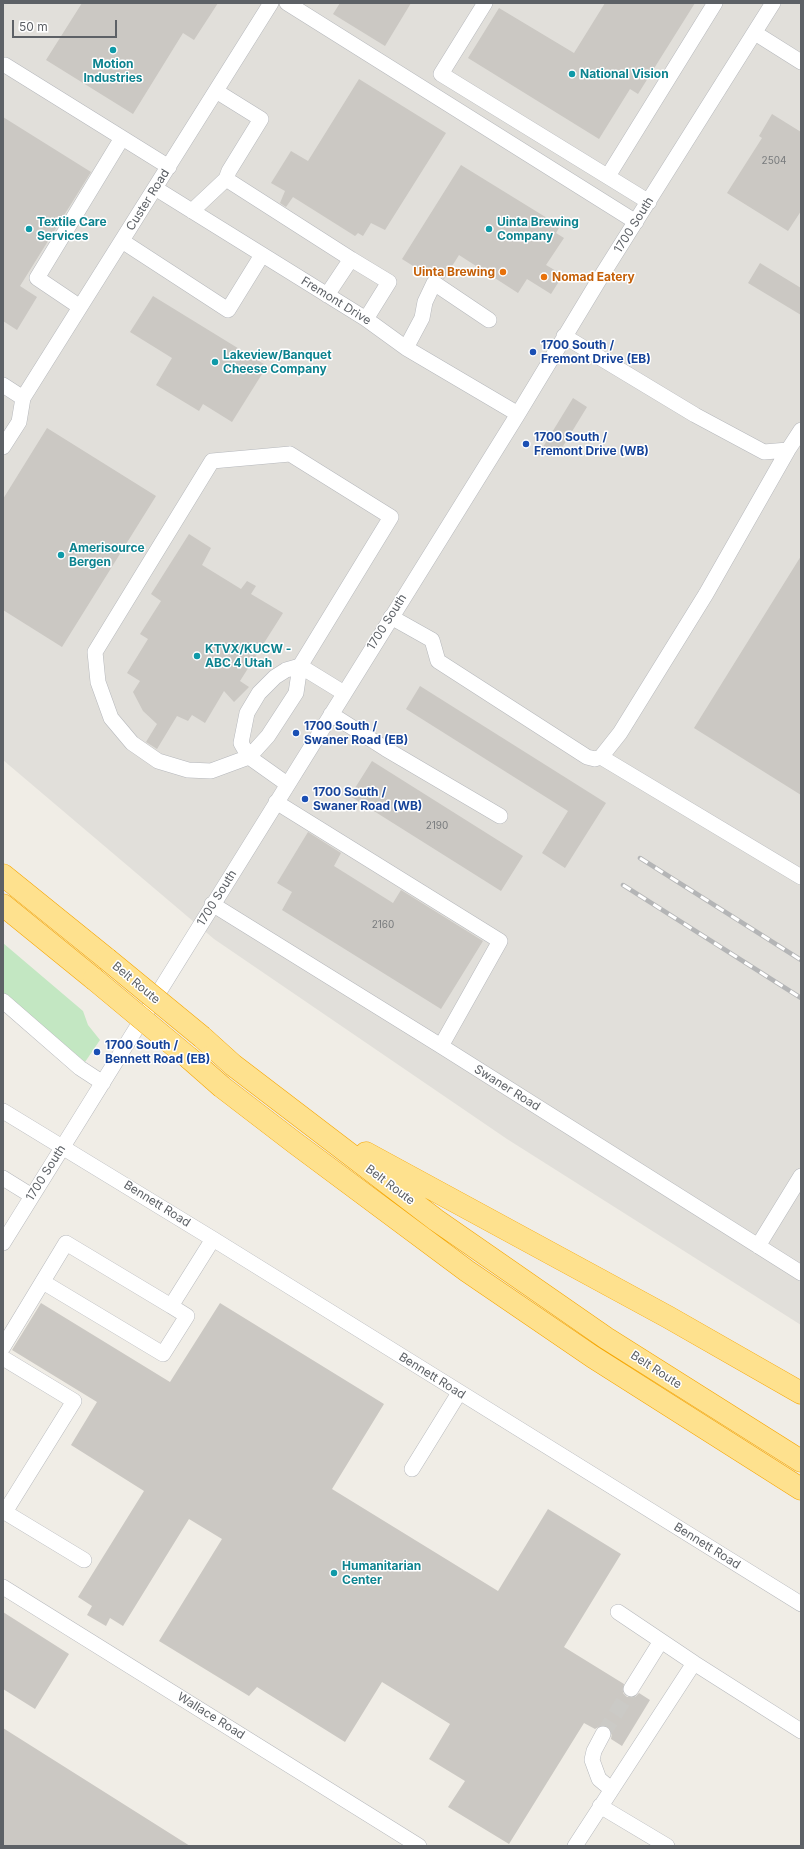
<!DOCTYPE html>
<style>
body{margin:0}
#map{position:relative;width:804px;height:1849px;overflow:hidden;background:#f0ede6;font-family:Inter,sans-serif}
canvas{display:block}
.frame{position:absolute;inset:0;border:4px solid #5d6166;pointer-events:none}
.scale{position:absolute;left:12px;top:20px;width:105px;height:18px;box-sizing:border-box;border:2px solid #5d6166;border-top:0;padding-left:5px;font-size:12px;line-height:14px;white-space:nowrap;color:#5d6166;-webkit-text-stroke:3px #fff;paint-order:stroke}
</style>
<div id="map">
<canvas width="804" height="1849"></canvas>
<div class="frame"></div>
<div class="scale">50 m</div>
</div>
<script>
const context = document.querySelector('canvas').getContext('2d');
context.lineJoin = 'round';
function fill(path, color) { context.fillStyle = color; context.fill(path, 'evenodd'); }
const shape = rows => new Path2D(rows.map(r => 'M' + r).join(''));
function strokePath(path, color, width, dash) { context.strokeStyle = color; context.lineWidth = width; context.lineCap = dash ? 'butt' : 'round'; context.setLineDash(dash || []); context.stroke(path); }
function drawText(font, color, halo, rows, align = 'center') {
  context.font = font + ' Inter,sans-serif'; context.lineWidth = 3; context.setLineDash([]); context.textBaseline = 'middle'; context.strokeStyle = halo; context.fillStyle = color; for (const [text, x, y, turn = 0] of rows) {
    context.save(); context.translate(x, y); context.rotate((+turn || 0) * Math.PI / 180); context.textAlign = isNaN(turn) ? turn : align; if (halo) context.strokeText(text, 0, 0); context.fillText(text, 0, 0); context.restore();
  }
}
const industrial = shape([
 [3,3,801,3,801,1325,507,1139,214,939,3,760]
]);
const green = shape([
 [3,943,83,1011,88,1025,100,1040,85,1062,3,992]
]);
const building = shape([
 [82,3,218,3,194,40,183,33,133,114,46,60],
 [340,3,411,3,385,46,333,14],
 [605,3,695,3,638,94,630,89,599,139,468,58,499,8,574,53],
 [359,79,446,133,385,230,371,223,363,236,358,233,355,236,293,197,286,207,280,203,285,191,271,183,291,151,308,161],
 [772,114,801,132,801,211,788,231,727,193,762,138,759,136],
 [3,117,91,172,20,286,37,297,17,330,3,321],
 [461,165,560,226,556,233,564,238,546,265,563,275,551,294,527,279,518,293,459,255,444,279,435,274,429,276,402,259],
 [760,263,801,288,801,315,748,283],
 [153,296,267,366,232,422,203,404,199,411,156,385,172,358,130,332],
 [573,398,587,407,557,456,543,447],
 [47,428,156,496,62,647,3,610,3,499],
 [189,534,211,548,202,565,241,589,247,581,256,586,251,594,283,613,240,681,249,687,234,702,224,691,205,723,192,715,188,721,177,716,157,749,146,742,157,724,143,711,133,692,140,681,127,673,148,639,140,634,161,601,151,594],
 [801,556,801,795,694,728],
 [420,686,606,803,565,868,542,853,568,811,406,709],
 [372,761,523,856,501,891,350,796],
 [308,832,341,853,334,866,393,903,401,890,483,941,441,1009,282,910,292,892,277,883],
 [41,1303,170,1382,220,1303,384,1404,332,1489,498,1591,548,1509,621,1554,564,1647,624,1684,623,1693,627,1697,635,1697,639,1693,650,1700,622,1746,611,1739,612,1733,608,1726,602,1725,595,1729,584,1723,509,1844,448,1807,465,1781,429,1759,450,1724,382,1682,345,1742,257,1687,249,1696,159,1641,222,1539,189,1519,123,1626,110,1618,106,1626,87,1615,92,1606,78,1597,144,1491,71,1445,97,1402,12,1350],
 [3,1612,69,1654,35,1709,3,1689],
 [3,1728,190,1846,3,1846]
]);
const minorTunnel = shape([
 [603,1734,631,1689]
]);
const minor = shape([
 [287,3,636,222],
 [485,3,441,74,649,202],
 [755,33,801,62],
 [5,65,169,167],
 [216,91,261,119,229,171,226,179,351,259,327,295],
 [608,176,715,3],
 [155,188,366,319,406,348,518,414],
 [192,211,226,179],
 [122,241,228,310,262,255],
 [351,259,389,282,366,319],
 [80,307,37,278,122,138],
 [564,336,695,415,764,452,788,450,801,430],
 [406,348,422,318,425,302,434,283,489,320],
 [3,385,23,398],
 [3,447,19,422,23,398,271,3],
 [290,454,391,517,300,666,296,693,268,736,249,757,211,771,188,770,158,761,132,743,111,718,98,682,95,652,212,461,290,454],
 [391,617,432,640,438,661,587,757,595,759,601,757,620,733,706,594,788,450],
 [331,714,386,749,500,816],
 [601,757,801,877],
 [287,784,249,757,241,743,247,713,259,693,275,677,286,670,300,666,344,693],
 [276,802,500,941,441,1046],
 [212,904,441,1046,801,1273],
 [3,1001,80,1068,103,1083],
 [3,1111,213,1239,801,1604],
 [3,1178,32,1196],
 [3,1243,518,414,602,275,773,3],
 [758,1246,801,1176],
 [43,1282,163,1354,187,1316,171,1306],
 [3,1347,66,1243,171,1306,213,1239],
 [3,1358,74,1401,5,1512],
 [412,1469,459,1393],
 [3,1511,84,1560],
 [3,1587,419,1846],
 [618,1612,694,1663],
 [631,1689,661,1641],
 [603,1734,594,1751,592,1760,599,1779,611,1789],
 [600,1806,667,1846],
 [575,1846,694,1663,801,1731]
]);
const highway = shape([
 [3,875,107,959],
 [3,905,94,979],
 [202,1037,233,1065,436,1220,606,1338,801,1461],
 [189,1058,222,1087,295,1143,467,1271,593,1357,801,1489],
 [366,1153,668,1317,801,1393]
]);
const rail = shape([
 [640,858,801,960],
 [623,885,801,998]
]);
const highwayBridge = shape([
 [107,959,202,1037],
 [94,979,189,1058]
]);
const markers = [
 [113,50,4,"#0f9aa8"],
 [572,74,4,"#0f9aa8"],
 [29,229,4,"#0f9aa8"],
 [489,229,4,"#0f9aa8"],
 [503,272,4,"#e8710a"],
 [544,277,4,"#e8710a"],
 [533,352,4,"#1a4fb4"],
 [215,362,4,"#0f9aa8"],
 [526,444,4,"#1a4fb4"],
 [61,555,4,"#0f9aa8"],
 [197,656,4,"#0f9aa8"],
 [296,733,4,"#1a4fb4"],
 [305,799,4,"#1a4fb4"],
 [97,1052,4,"#1a4fb4"],
 [334,1573,4,"#0f9aa8"]
];
const numberNames = [
 ["2504",774,161],
 ["2190",437,826],
 ["2160",383,925]
];
const cultureNames = [
 ["Motion",113,64,"center"],
 ["Industries",113,78,"center"],
 ["National Vision",580,74],
 ["Textile Care",37,222],
 ["Services",37,236],
 ["Uinta Brewing",497,222],
 ["Company",497,236],
 ["Lakeview/Banquet",223,355],
 ["Cheese Company",223,369],
 ["Amerisource",69,548],
 ["Bergen",69,562],
 ["KTVX/KUCW -",205,649],
 ["ABC 4 Utah",205,663],
 ["Humanitarian",342,1566],
 ["Center",342,1580]
];
const streetNames = [
 ["Custer Road",148,200,-58],
 ["1700 South",634,225,-58],
 ["Fremont Drive",336,301,32],
 ["1700 South",387,622,-58],
 ["1700 South",217,898,-58],
 ["Belt Route",136,983,40],
 ["Swaner Road",507,1088,32],
 ["1700 South",46,1173,-58],
 ["Belt Route",390,1185,37],
 ["Bennett Road",157,1204,32],
 ["Belt Route",656,1370,33],
 ["Bennett Road",432,1376,32],
 ["Bennett Road",707,1546,32],
 ["Wallace Road",211,1716,32]
];
const foodNames = [
 ["Uinta Brewing",495,272],
 ["Nomad Eatery",552,277,"left"]
];
const transitNames = [
 ["1700 South /",541,345],
 ["Fremont Drive (EB)",541,359],
 ["1700 South /",534,437],
 ["Fremont Drive (WB)",534,451],
 ["1700 South /",304,726],
 ["Swaner Road (EB)",304,740],
 ["1700 South /",313,792],
 ["Swaner Road (WB)",313,806],
 ["1700 South /",105,1045],
 ["Bennett Road (EB)",105,1059]
];
fill(industrial, '#e1dfda');
fill(green, '#c3e7c2');
fill(building, '#cbc8c3');
strokePath(minorTunnel, '#cbcac6', 15, [15, 8]);
strokePath(minor, '#b6b8bc', 16);
strokePath(highway, '#f6a600', 23);
strokePath(minor, '#fff', 15);
strokePath(highway, '#fee18e', 22);
strokePath(rail, '#b4b5b6', 4.5);
strokePath(rail, '#fff', 3, [9]);
strokePath(highwayBridge, '#f6a600', 23, []);
strokePath(highwayBridge, '#fee18e', 22);
for (const [x, y, r, color] of markers) { const dot = new Path2D(); dot.arc(x, y, r, 0, 2 * Math.PI); context.fillStyle = color; context.fill(dot); strokePath(dot, '#fff', 1.5); }
drawText('10px', '#787b7d', null, numberNames);
drawText('bold 12px', '#0d838f', '#fff', cultureNames, 'left');
drawText('12px', '#5d6166', '#fff', streetNames);
drawText('bold 12px', '#c56008', '#fff', foodNames, 'right');
drawText('bold 12px', '#164399', '#fff', transitNames, 'left');
</script>
